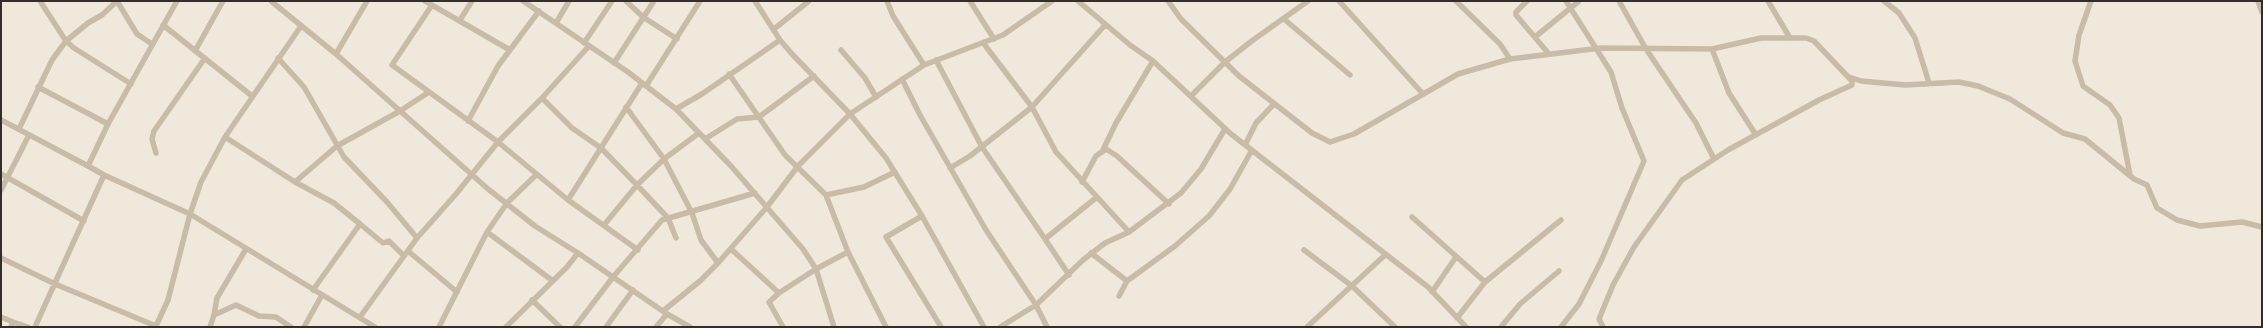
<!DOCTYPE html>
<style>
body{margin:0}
#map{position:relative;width:2263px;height:328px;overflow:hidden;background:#f0e9db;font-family:"Fira Sans",sans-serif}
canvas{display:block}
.frame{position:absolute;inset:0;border:2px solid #352e28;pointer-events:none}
</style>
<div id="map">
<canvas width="2263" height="328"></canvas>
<div class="frame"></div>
</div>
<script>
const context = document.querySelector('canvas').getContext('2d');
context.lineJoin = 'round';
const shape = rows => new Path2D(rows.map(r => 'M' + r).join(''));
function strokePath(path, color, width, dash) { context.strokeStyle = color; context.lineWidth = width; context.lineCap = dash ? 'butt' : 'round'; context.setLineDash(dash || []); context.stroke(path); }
const street = shape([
 [40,1,66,41,74,48,131,84],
 [117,1,137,34,152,44],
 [271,1,336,54,488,189,535,226,578,253,667,314,690,327],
 [425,1,510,50],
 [523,1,628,72,676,109,731,166,803,249,816,269,834,327],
 [626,1,643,17,677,39],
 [755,1,780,40,792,54,850,114,886,158,922,216,984,327],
 [887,1,893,16,924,65],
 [970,1,994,39],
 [1078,1,1130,45,1153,61,1231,134,1428,287,1466,327],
 [1168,1,1181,19,1239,76,1312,133,1330,142,1354,134,1458,74,1510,59,1601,48,1712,49,1761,38,1806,38,1814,41,1852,81,1852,85,1819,100,1728,150,1682,180,1634,247,1613,285,1599,319,1603,327],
 [1339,1,1423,94],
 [1456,1,1500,44,1510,59],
 [1527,1,1516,12,1516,15,1549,54],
 [1619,1,1646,49,1696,123,1714,159],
 [1768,1,1790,38],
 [1884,1,1899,13,1915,38,1929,83],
 [2091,1,2079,35,2075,61,2083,86,2110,105,2119,118,2130,175],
 [2258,1,2262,12],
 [432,5,392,65,498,142,568,200,638,250],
 [1284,19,1350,75],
 [460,20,472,1],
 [556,23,569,1],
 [163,25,252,96],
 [774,29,809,1],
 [1535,37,1579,1],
 [584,43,612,1],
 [984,44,1032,107,1056,152,1129,232],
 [1712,49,1729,93,1756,135],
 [841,50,865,78,876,97],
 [195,51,223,1],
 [336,54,367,1],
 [278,58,304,87,344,157,387,202,417,238],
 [936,60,982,147,1045,239],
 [614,63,654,1],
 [729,74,785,155,826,195,864,187,895,172],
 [1849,77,1861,81,1905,85,1959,82,1978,86,2010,99,2063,133,2085,139,2134,179,2147,185,2157,208,2177,220,2200,226,2242,222,2262,227],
 [902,79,920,115,986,230,1036,305,1047,327],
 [646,86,700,1],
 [38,87,108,124],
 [1191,96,1225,62,1253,40,1308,1],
 [542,98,572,128,601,148,637,185,668,218,676,238],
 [626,107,664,159,692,213,701,240,718,263],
 [676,109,702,94,780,40],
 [1,120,88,166],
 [468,121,498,66,539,11],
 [19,129,52,60,66,41,88,23,102,15,117,1],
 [225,137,295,182,334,203,360,224,313,290],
 [705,139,737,119,759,117,814,76],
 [1245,145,1256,123,1274,104],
 [1103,150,1116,123,1153,61],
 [156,153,152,139,154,131,205,58],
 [950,168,970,156,1032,107,1105,25],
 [1,174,84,221],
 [104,175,190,214,375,327],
 [295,182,337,146,400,111,429,92],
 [1082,182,1096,156,1106,149,1117,156,1169,204],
 [1,190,29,135],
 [826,195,848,252,886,327],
 [568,200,642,83],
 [922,216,886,237,941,327],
 [1412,217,1485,282],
 [360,224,383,243,389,241,404,256],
 [604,225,637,185,664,159,699,133],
 [487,232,553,281],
 [731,249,779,293,816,269,848,252],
 [1304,250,1352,286,1395,327],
 [408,251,457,292],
 [1091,253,1127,281],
 [1,258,55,284,156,326,168,300,190,214,201,182,225,137,301,26],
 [1069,275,1045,239,1097,197],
 [1432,292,1456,257],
 [779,293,769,302,783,327],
 [1119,296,1127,281,1175,246,1209,216,1230,189,1252,150],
 [532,300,560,327],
 [663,311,700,281,718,263,767,207,798,166,850,114,924,65,1003,35,1052,1],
 [214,315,217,298,246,249],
 [1,317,13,322],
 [360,317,417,238,456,194,498,142,542,98,589,46],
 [1457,318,1485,282,1561,220],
 [11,327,13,322,28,327],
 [35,327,104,175,88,166,108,124,177,1],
 [210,327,214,315,236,305,259,316,276,317,291,327],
 [304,327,322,295],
 [439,327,487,232,507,203,536,175],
 [506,327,567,267,578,253],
 [575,327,613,277,662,220,755,193],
 [606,327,633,290],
 [656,327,667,314],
 [1000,327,1036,305,1083,260,1105,243,1129,232,1181,193,1201,169,1225,129],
 [1307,327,1385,255],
 [1501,327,1520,304,1559,271],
 [1561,327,1579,304,1601,261,1644,161,1622,108,1611,72,1566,1]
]);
strokePath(street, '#c8bba8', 5.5);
</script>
